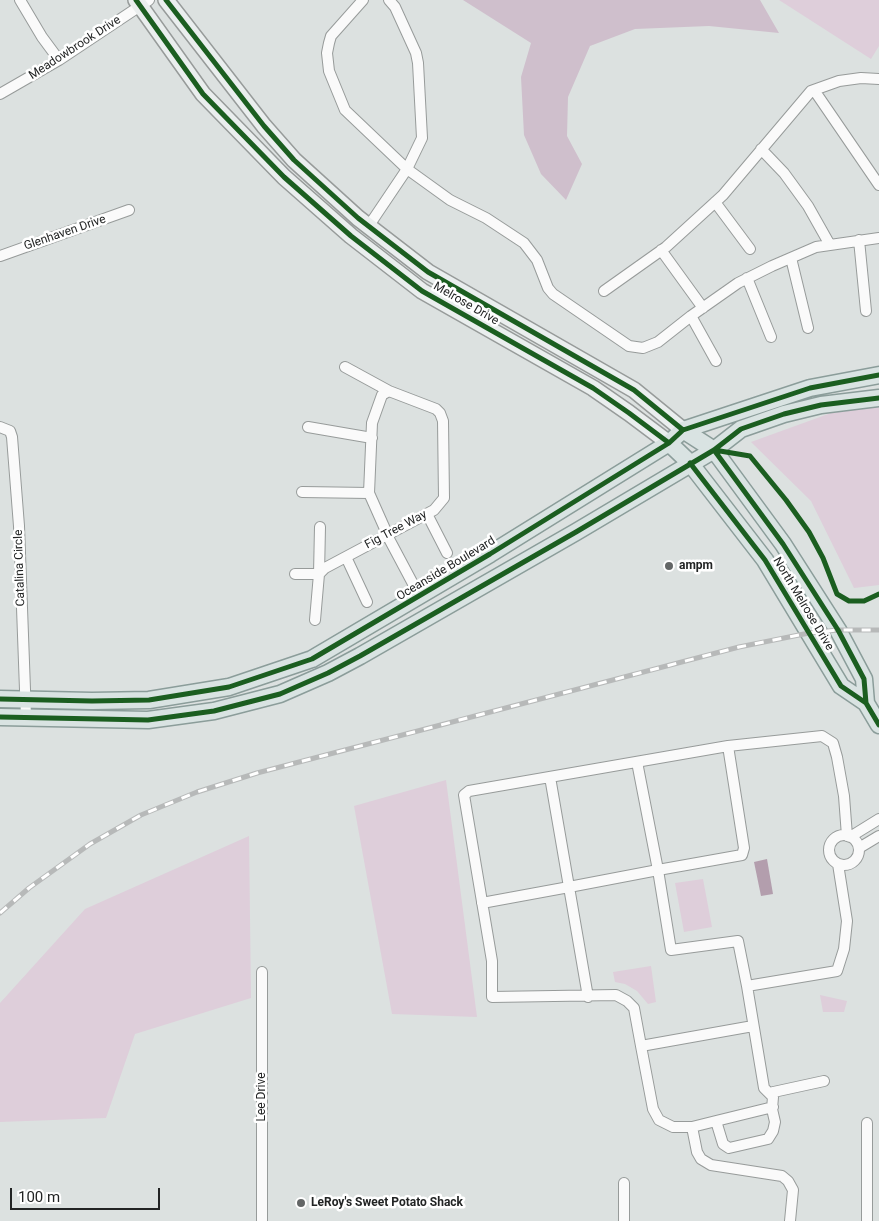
<!DOCTYPE html>
<style>
body{margin:0}
#map{position:relative;width:879px;height:1221px;overflow:hidden;background:#dce1e0;font-family:Roboto,sans-serif}
canvas{display:block}
.scale{position:absolute;left:10px;top:1188px;width:150px;height:22px;box-sizing:border-box;border:2px solid #222424;border-top:0;padding-left:6px;font-size:15px;line-height:18px;white-space:nowrap;color:#222424;-webkit-text-stroke:4px #fff;paint-order:stroke}
</style>
<div id="map">
<canvas width="879" height="1221"></canvas>
<div class="scale">100 m</div>
</div>
<script>
const context = document.querySelector('canvas').getContext('2d');
context.lineJoin = 'round';
function fill(path, color) { context.fillStyle = color; context.fill(path, 'evenodd'); }
const shape = rows => new Path2D(rows.map(r => 'M' + r).join(''));
function strokePath(path, color, width, dash) { context.strokeStyle = color; context.lineWidth = width; context.lineCap = dash ? 'butt' : 'round'; context.setLineDash(dash || []); context.stroke(path); }
function drawText(font, color, halo, rows, align = 'center') {
  context.font = font + ' Roboto,sans-serif'; context.lineWidth = 5; context.setLineDash([]); context.textBaseline = 'middle'; context.strokeStyle = halo; context.fillStyle = color; for (const [text, x, y, turn = 0] of rows) {
    context.save(); context.translate(x, y); context.rotate((+turn || 0) * Math.PI / 180); context.textAlign = isNaN(turn) ? turn : align; if (halo) context.strokeText(text, 0, 0); context.fillText(text, 0, 0); context.restore();
  }
}
const green = shape([
 [779,0,879,0,879,46,871,59],
 [879,406,879,585,854,588,811,501,751,442,831,413],
 [446,780,477,1017,392,1014,354,806],
 [249,836,251,998,135,1034,106,1118,0,1122,0,1003,85,909],
 [703,879,712,927,684,932,675,883],
 [651,966,656,1002,648,1004,637,991,625,984,615,982,613,972],
 [820,995,847,1001,844,1012,823,1012]
]);
const forest = shape([
 [463,0,760,0,779,33,709,26,635,29,590,46,568,97,567,136,582,164,566,200,541,174,524,135,521,77,531,43]
]);
const water = shape([
 [767,859,773,894,761,896,754,862]
]);
const street = shape([
 [20,0,42,37,59,60],
 [363,0,331,36,329,43,327,53,329,71,345,110,407,169,450,200,486,218,524,243,537,260,548,288,553,294,629,346,643,348,658,342,691,316,738,283,772,266,816,247,879,238],
 [814,90,879,185],
 [0,94,59,60,149,0],
 [761,149,784,173,808,206,830,245],
 [715,202,750,249],
 [368,227,407,169,422,138,418,63,416,53,395,7,389,0],
 [859,240,866,311],
 [661,250,703,308],
 [0,256,129,210],
 [791,258,808,328],
 [747,278,771,337],
 [604,291,666,247,723,195,811,91,839,81,861,78,879,79],
 [691,316,716,361],
 [345,367,389,391],
 [0,427,10,431,12,437,19,526,26,717],
 [308,427,372,438],
 [302,492,369,493],
 [427,514,447,553],
 [346,557,367,602],
 [295,574,319,574,320,527],
 [315,620,319,574,325,568,387,535,434,510,444,498,443,421,440,413,436,409,389,391,382,395,372,423,369,493,385,529,387,535,412,582,420,597],
 [637,762,658,870,742,855,744,848,728,746],
 '829 850a15 15 0 1 1 30 0a15 15 0 1 1-30 0Z',
 [850,837,879,819],
 [859,848,879,836],
 [482,903,569,887,550,777],
 [262,972,262,1221],
 [588,997,569,887,658,870,671,950,738,941,747,986],
 [753,1026,641,1046,653,1109,659,1120,673,1127,692,1127,716,1121,723,1144,729,1148,768,1139,773,1131,775,1122,772,1109,773,1097,764,1088,747,986,837,971,844,949,847,921,838,864],
 [641,1046,634,1008,627,1001,616,995,492,997,492,961,464,795,469,791,728,746,822,736,833,743,837,757,844,796,847,836],
 [769,1093,824,1081],
 [716,1121,773,1107],
 [867,1123,867,1221],
 [692,1127,697,1152,701,1159,711,1165,782,1176,788,1181,793,1190,790,1221],
 [624,1221,624,1183]
]);
const secondary = shape([
 [136,0,203,94,284,177,351,236,422,291,593,388,629,413,669,443],
 [166,0,264,126,294,160,358,218,428,272,634,390,683,430]
]);
const primary = shape([
 [683,430,714,450,783,544,838,630,864,679,866,703,879,725],
 [669,443,690,463,765,560,841,686,866,703],
 [0,699,92,701,149,700,229,687,312,659,490,554,669,443,683,430,810,388,879,375],
 [0,717,148,720,214,711,280,694,328,673,360,656,576,532,714,450,741,429,784,414,821,405,879,398]
]);
const rail = shape([
 [0,913,29,888,90,844,141,815,197,792,257,773,739,647,809,633,838,630,879,630]
]);
const cycleway = shape([
 [136,0,203,94,284,177,351,236,422,291,593,388,629,413,669,443],
 [166,0,264,126,294,160,358,218,428,272,634,390,683,430],
 [714,450,783,544,838,630,864,679,866,703,879,725],
 [714,450,750,456,786,500,809,532,823,558,837,594,849,601,864,601,879,594],
 [690,463,765,560,841,686,866,703],
 [0,699,92,701,149,700,229,687,312,659,490,554,669,443,683,430,810,388,879,375],
 [0,717,148,720,214,711,280,694,328,673,360,656,576,532,714,450,741,429,784,414,821,405,879,398]
]);
const markers = [
 [669,566,5,"#636666"],
 [301,1203,5,"#636666"]
];
const streetNames = [
 ["Meadowbrook Drive",75,48,-33],
 ["Glenhaven Drive",65,233,-19],
 ["Melrose Drive",466,304,30],
 ["Fig Tree Way",396,530,-28],
 ["Catalina Circle",20,568,-92],
 ["Oceanside Boulevard",446,569,-31],
 ["North Melrose Drive",803,604,59],
 ["Lee Drive",262,1097,-90]
];
const poiNames = [
 ["ampm",679,566],
 ["LeRoy's Sweet Potato Shack",311,1203]
];
fill(green, '#deceda');
fill(forest, '#cfbfcc');
fill(water, '#b39ead');
strokePath(street, '#979b9a', 12);
strokePath(secondary, '#979b9a', 18);
strokePath(primary, '#8b9d9a', 19);
strokePath(street, '#fafafa', 10);
strokePath(secondary, '#eaeeee', 15);
strokePath(primary, '#d9e3e2', 16);
strokePath(rail, '#b7b9b9', 5);
strokePath(rail, '#fff', 3, [9]);
strokePath(cycleway, '#1b5e20', 5);
for (const [x, y, r, color] of markers) { const dot = new Path2D(); dot.arc(x, y, r, 0, 2 * Math.PI); context.fillStyle = color; context.fill(dot); strokePath(dot, '#fff', 2); }
drawText('12px', '#222424', '#fff', streetNames);
drawText('bold 12px', '#222424', '#fff', poiNames, 'left');
</script>
